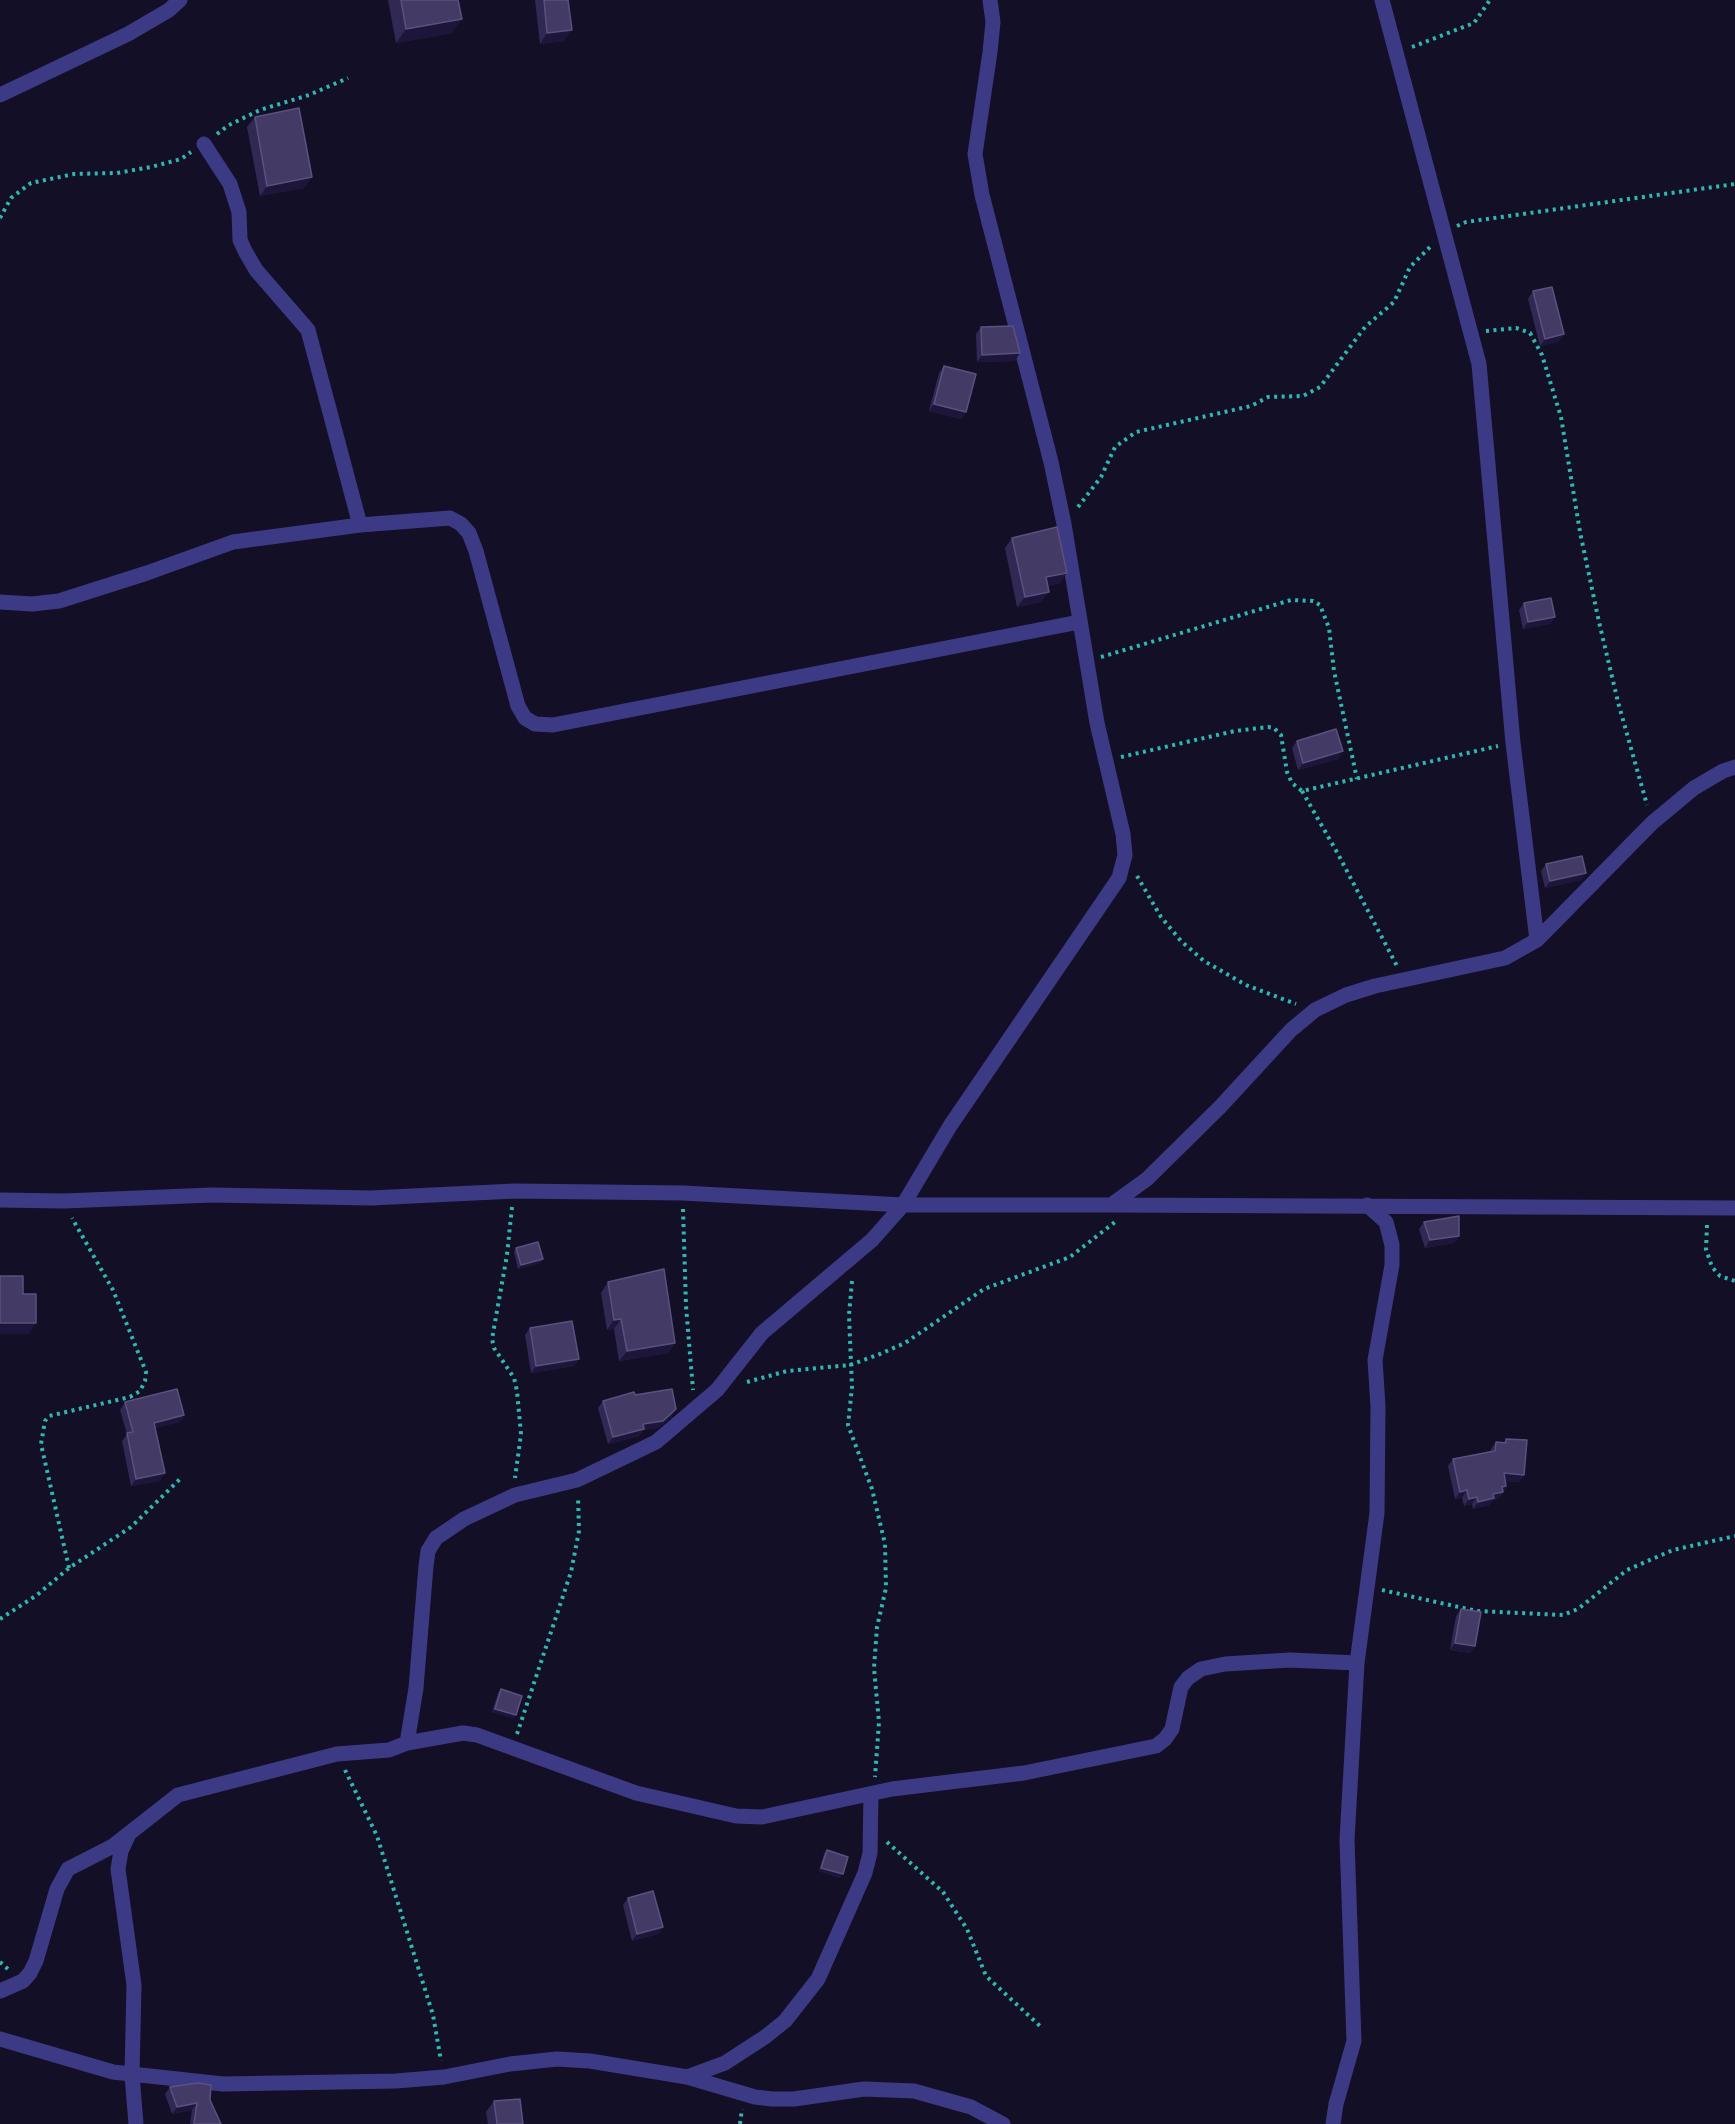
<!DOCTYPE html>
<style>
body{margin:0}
canvas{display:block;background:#130f26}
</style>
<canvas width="1735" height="2124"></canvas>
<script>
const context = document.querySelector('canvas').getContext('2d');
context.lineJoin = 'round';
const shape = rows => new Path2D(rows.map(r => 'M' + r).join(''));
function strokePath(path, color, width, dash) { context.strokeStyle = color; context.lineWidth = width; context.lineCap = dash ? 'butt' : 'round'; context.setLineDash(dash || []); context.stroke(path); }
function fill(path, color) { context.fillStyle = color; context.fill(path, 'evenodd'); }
const path = shape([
 [1412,47,1474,23,1490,0],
 [217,134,229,125,260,110,309,95,348,78],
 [0,218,11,198,31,183,74,174,117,173,151,167,181,159,191,152],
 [1457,226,1466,222,1735,184],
 [1486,331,1516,328,1530,333,1542,355,1561,417,1580,532,1599,622,1618,702,1647,805],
 [1078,507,1101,477,1115,447,1136,432,1251,406,1268,397,1303,396,1320,387,1365,327,1394,302,1410,267,1432,245],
 [1101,657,1291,600,1313,601,1320,605,1329,628,1334,671,1357,779],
 [1121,757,1235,731,1268,727,1274,728,1281,735,1287,772,1292,783,1302,791,1498,746],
 [1302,791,1338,854,1397,966],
 [1137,876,1161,917,1181,941,1204,961,1246,985,1296,1004],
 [512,1207,507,1255,492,1339,494,1348,514,1378,517,1391,521,1434,515,1478],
 [683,1209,686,1306,693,1390],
 [1707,1225,1706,1249,1712,1267,1720,1276,1735,1281],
 [852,1281,849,1315,852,1387,848,1425,872,1489,885,1544,886,1588,877,1627,874,1668,879,1722,875,1777],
 [747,1382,787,1371,850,1365,880,1354,905,1343,984,1289,1070,1257,1115,1222],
 [69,1568,41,1444,45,1421,49,1416,130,1397,140,1391,145,1381,146,1372,113,1290,72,1218],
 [1382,1590,1477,1611,1563,1615,1578,1609,1627,1570,1673,1550,1735,1536],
 [0,1619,37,1595,69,1568,131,1527,180,1479],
 [517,1734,571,1572,579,1531,578,1496],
 [345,1770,377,1836,433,2015,441,2061],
 [887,1842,943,1892,967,1929,986,1976,1040,2026],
 [0,1962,8,1969],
 [740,2124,742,2109]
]);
const minor = shape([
 [1382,0,1479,364,1513,743,1537,940],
 [0,95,128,34,169,10,180,0],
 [204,144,230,184,239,212,240,240,245,251,256,270,308,330,360,525],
 [0,602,32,604,59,601,147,573,233,542,360,525,450,518,461,524,469,533,476,551,518,706,525,718,535,724,553,725,1079,622],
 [0,1200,64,1201,212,1195,371,1198,515,1191,683,1193,903,1205,1111,1205,1147,1179,1220,1107,1291,1030,1315,1010,1346,995,1375,986,1505,958,1537,940,1652,823,1694,788,1723,771,1735,767],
 [1111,1205,1735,1208],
 [407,1743,463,1733,477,1735,636,1793,736,1816,762,1817,892,1789,1024,1773,1156,1746,1165,1739,1172,1729,1181,1687,1188,1678,1201,1669,1225,1664,1290,1660,1357,1663],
 [128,1836,121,1851,118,1869,134,1985,132,2075,136,2124],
 [0,1991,23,1981,30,1973,36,1961,57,1889,68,1869,113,1846,178,1795,337,1754,389,1750,407,1743,416,1688,426,1566,428,1551,436,1538,464,1519,515,1495,577,1480,656,1442,717,1390,762,1333,872,1240,903,1205,950,1126,1119,878,1125,855,1123,834,1097,723,1064,524,1051,462,982,195,975,154,990,52,993,22,990,0],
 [0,2039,113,2072,223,2084,396,2081,444,2077,510,2064,557,2059,590,2061,687,2077,755,2097,772,2099,794,2099,864,2089,914,2091,971,2107,1003,2124],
 [687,2077,725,2063,765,2037,785,2021,818,1979,865,1873,870,1853,871,1794],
 [1333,2124,1336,2104,1354,2041,1347,1840,1357,1663,1377,1513,1378,1406,1375,1360,1392,1265,1392,1245,1386,1222,1367,1205]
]);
const wall = shape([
 [388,0,458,0,452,33,396,43],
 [535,0,568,0,564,41,540,44],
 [255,117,304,188,260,196,247,127],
 [1533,291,1564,334,1559,341,1540,346,1528,299],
 [981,327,1015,361,977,362,976,334],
 [944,366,966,412,961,419,929,411,939,373],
 [1012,538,1060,583,1048,586,1041,602,1017,607,1005,548],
 [1524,603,1555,617,1550,624,1523,629,1519,610],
 [1297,741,1338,759,1298,770,1292,748],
 [1546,864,1581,880,1545,888,1541,871],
 [1424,1222,1459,1236,1454,1243,1425,1248,1419,1229],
 [516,1248,543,1259,540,1263,518,1269,514,1252],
 [608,1282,675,1343,668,1353,619,1361,614,1329,607,1330,601,1293],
 [530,1328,579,1359,574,1366,531,1373,525,1335],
 [635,1395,676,1409,671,1417,658,1428,643,1430,639,1436,608,1444,598,1408,603,1401],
 [125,1402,184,1415,179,1422,155,1428,160,1481,131,1486,122,1441,127,1434,120,1410],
 [1506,1439,1524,1475,1519,1482,1505,1481,1506,1486,1503,1492,1498,1499,1493,1500,1489,1505,1473,1509,1472,1504,1464,1506,1462,1498,1455,1499,1448,1466,1453,1459,1491,1451,1491,1449,1496,1442,1504,1442],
 [1461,1609,1475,1646,1470,1653,1450,1650,1456,1616],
 [501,1689,516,1715,513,1718,492,1712,498,1693],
 [827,1850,840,1878,819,1871,824,1854],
 [628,1898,663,1927,658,1934,632,1941,623,1905],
 [170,2087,210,2100,221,2124,190,2124,192,2110,172,2114,165,2094],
 [494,2101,523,2124,488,2124,486,2112]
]);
const shadedWall = shape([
 [462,19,452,33,396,43,406,29],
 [572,30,564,41,540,44,547,33],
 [312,177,304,188,260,196,267,186],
 [1564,334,1559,341,1540,346,1545,339],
 [1020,353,1015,361,977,362,982,355],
 [934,404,966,412,961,419,929,411],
 [1067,573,1060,583,1038,588,1046,577],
 [1049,592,1041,602,1017,607,1025,597],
 [1555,617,1550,624,1523,629,1528,622],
 [1343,751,1338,759,1298,770,1303,763],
 [1586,873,1581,880,1545,888,1550,881],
 [1459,1236,1454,1243,1425,1248,1430,1240],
 [543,1259,540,1263,518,1269,521,1265],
 [621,1319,614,1329,607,1330,614,1320],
 [0,1323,36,1323,29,1334,0,1334],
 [675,1343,668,1353,619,1361,627,1351],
 [579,1359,574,1366,531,1373,536,1366],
 [676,1409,671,1417,658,1428,643,1430,639,1436,608,1444,613,1437],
 [184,1415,179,1422,149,1430,154,1423],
 [165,1473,160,1481,131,1486,136,1479],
 [1504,1473,1524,1475,1519,1482,1499,1481],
 [1506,1486,1498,1499,1493,1500,1489,1505,1473,1509,1478,1502,1502,1487],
 [1467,1490,1462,1498,1455,1499,1460,1492],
 [1477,1497,1472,1504,1464,1506,1469,1499],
 [1455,1643,1475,1646,1470,1653,1450,1650],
 [495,1709,516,1715,513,1718,492,1712],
 [821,1868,843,1874,840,1878,819,1871],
 [663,1927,658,1934,632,1941,637,1934],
 [197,2103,192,2110,172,2114,177,2107]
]);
const building = shape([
 [401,0,458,0,462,19,406,29,401,0],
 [544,0,568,0,572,30,547,33,544,0],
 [299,108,312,177,267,186,255,117,299,108],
 [1552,287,1564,334,1545,339,1533,291,1552,287],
 [1013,326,1020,353,982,355,981,327,1013,326],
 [944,366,976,374,966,412,934,404,944,366],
 [1057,527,1067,573,1046,577,1049,592,1025,597,1012,538,1057,527],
 [1551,598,1555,617,1528,622,1524,603,1551,598],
 [1336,729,1343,751,1303,763,1297,741,1336,729],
 [1582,856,1586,873,1550,881,1546,864,1582,856],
 [1459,1216,1459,1236,1430,1240,1424,1222,1459,1216],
 [538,1242,543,1259,521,1265,516,1248,538,1242],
 [664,1269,675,1343,627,1351,621,1319,614,1320,608,1282,664,1269],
 [0,1276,23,1276,23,1294,36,1294,36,1323,0,1323,0,1276],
 [572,1321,579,1359,536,1366,530,1328,572,1321],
 [177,1389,184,1415,154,1423,165,1473,136,1479,127,1433,133,1432,125,1402,177,1389],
 [672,1389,676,1409,663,1421,643,1424,644,1429,613,1437,603,1401,634,1392,635,1395,672,1389],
 [1506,1439,1527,1440,1524,1475,1504,1473,1506,1486,1502,1487,1503,1492,1493,1494,1494,1498,1478,1502,1477,1497,1469,1499,1467,1490,1460,1492,1453,1459,1495,1451,1496,1442,1506,1443,1506,1439],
 [1461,1609,1481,1612,1475,1646,1455,1643,1461,1609],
 [501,1689,522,1696,516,1715,495,1709,501,1689],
 [827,1850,848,1857,843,1874,821,1868,827,1850],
 [653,1891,663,1927,637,1934,628,1898,653,1891],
 [198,2083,211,2085,210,2100,221,2124,194,2124,197,2103,177,2107,170,2087,198,2083],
 [520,2099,523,2124,497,2124,494,2101,520,2099]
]);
strokePath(path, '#2fb8b0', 4, [3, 4.5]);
strokePath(minor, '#3d3a85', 15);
fill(wall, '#312854');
fill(shadedWall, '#1d163a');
fill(building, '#433a66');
strokePath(building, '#5a527e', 1.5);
</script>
